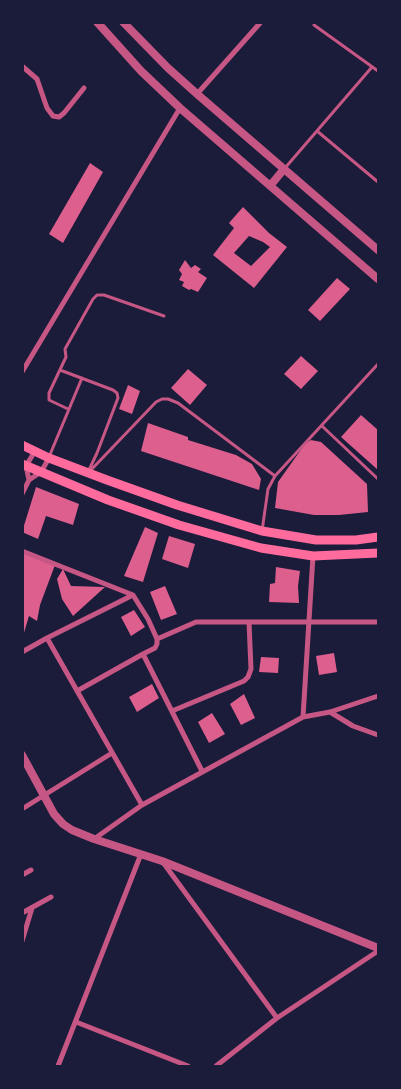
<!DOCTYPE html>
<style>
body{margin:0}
#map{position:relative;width:401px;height:1089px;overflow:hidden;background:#1b1b3a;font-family:"Noto Sans",sans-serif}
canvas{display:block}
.frame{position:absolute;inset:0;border:24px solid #1b1b3a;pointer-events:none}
</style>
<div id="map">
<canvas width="401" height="1089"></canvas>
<div class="frame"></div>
</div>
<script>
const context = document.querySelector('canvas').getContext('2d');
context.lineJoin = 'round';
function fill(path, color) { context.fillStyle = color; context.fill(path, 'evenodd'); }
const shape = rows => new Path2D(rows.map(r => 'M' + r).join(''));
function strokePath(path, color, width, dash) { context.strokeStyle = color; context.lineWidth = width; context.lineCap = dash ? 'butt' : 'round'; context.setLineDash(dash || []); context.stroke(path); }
const building = shape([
 [90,163,103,172,63,243,49,234],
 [243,207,269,233,287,247,254,288,213,255,234,228,229,223],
 [249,236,263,242,270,247,251,266,234,253],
 [185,260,191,268,195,265,201,269,198,272,207,278,198,292,191,289,189,290,182,286,184,282,179,280,182,274,179,270],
 [337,278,350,289,320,321,308,310],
 [301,356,318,371,301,389,284,374],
 [188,369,207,385,190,405,171,388],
 [128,385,140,391,132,414,119,409],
 [361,415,378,430,378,470,341,437],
 [148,423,188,437,188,440,236,455,252,464,261,479,259,490,141,451],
 [311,440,321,442,367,484,368,512,339,515,314,515,275,508,278,482,305,444],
 [36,487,79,504,73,525,46,516,38,539,22,532],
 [145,527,158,533,143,582,124,576],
 [169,536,195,544,188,568,162,559],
 [22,552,55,565,40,605,37,621,29,616,23,636],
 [276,567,300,571,298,586,299,603,269,602,270,584,275,583],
 [63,569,71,586,105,587,73,616,62,599,57,579],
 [165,586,177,614,161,620,150,592],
 [134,610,145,627,131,636,121,617],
 [334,653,337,672,319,675,316,656],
 [261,657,279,658,278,673,259,672],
 [152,684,159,698,137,712,129,697],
 [244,694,255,718,241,725,230,704],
 [212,713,225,734,209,743,198,722]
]);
const service = shape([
 [314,25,378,71],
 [317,131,378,182],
 [285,168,372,67],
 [60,370,113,390,117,393,118,398,97,453,89,470],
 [68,409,49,400,49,393,66,357,65,349,93,299,97,295,104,295,164,316],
 [322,426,378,479],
 [49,457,82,378],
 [90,471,156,402,162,399,168,399,178,403,275,476],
 [262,531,268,489,275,476,378,364]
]);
const minor = shape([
 [22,66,37,79,47,108,53,116,59,117,64,113,84,88],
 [197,94,261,22],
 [22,372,180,108],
 [29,480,26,466,35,451],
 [22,494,29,480,41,472,49,458],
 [22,551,133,595,148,619,157,639,157,644,155,648,143,654],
 [47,638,142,805],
 [157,639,196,622,378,622],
 [22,652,47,638,133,595],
 [77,691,143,654,202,771],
 [172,711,244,681,248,677,251,669,249,622],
 [330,712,353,726,378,735],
 [303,717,313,556],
 [22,809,112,753],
 [94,839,142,805,303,717,330,712,378,696],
 [162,861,277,1018],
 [22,875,31,870],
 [22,913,51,897],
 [22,941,32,908],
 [76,1022,188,1066],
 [58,1066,141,854],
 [216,1066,277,1018,378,951]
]);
const tertiary = shape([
 [97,22,141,71,180,108,378,279],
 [123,22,168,68,197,94,378,250],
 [270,186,284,169],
 [22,755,54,814,63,824,72,830,94,839,162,861,378,948]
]);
const secondary = shape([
 [22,445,49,458,107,480,177,505,262,531,316,540,356,540,378,537],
 [22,464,108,500,179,525,261,548,313,556,378,553]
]);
fill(building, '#dd5f8e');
strokePath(service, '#c65784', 3);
strokePath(minor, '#c65784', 5);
strokePath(tertiary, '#c65784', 8);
strokePath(secondary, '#ff6b9d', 9);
</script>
